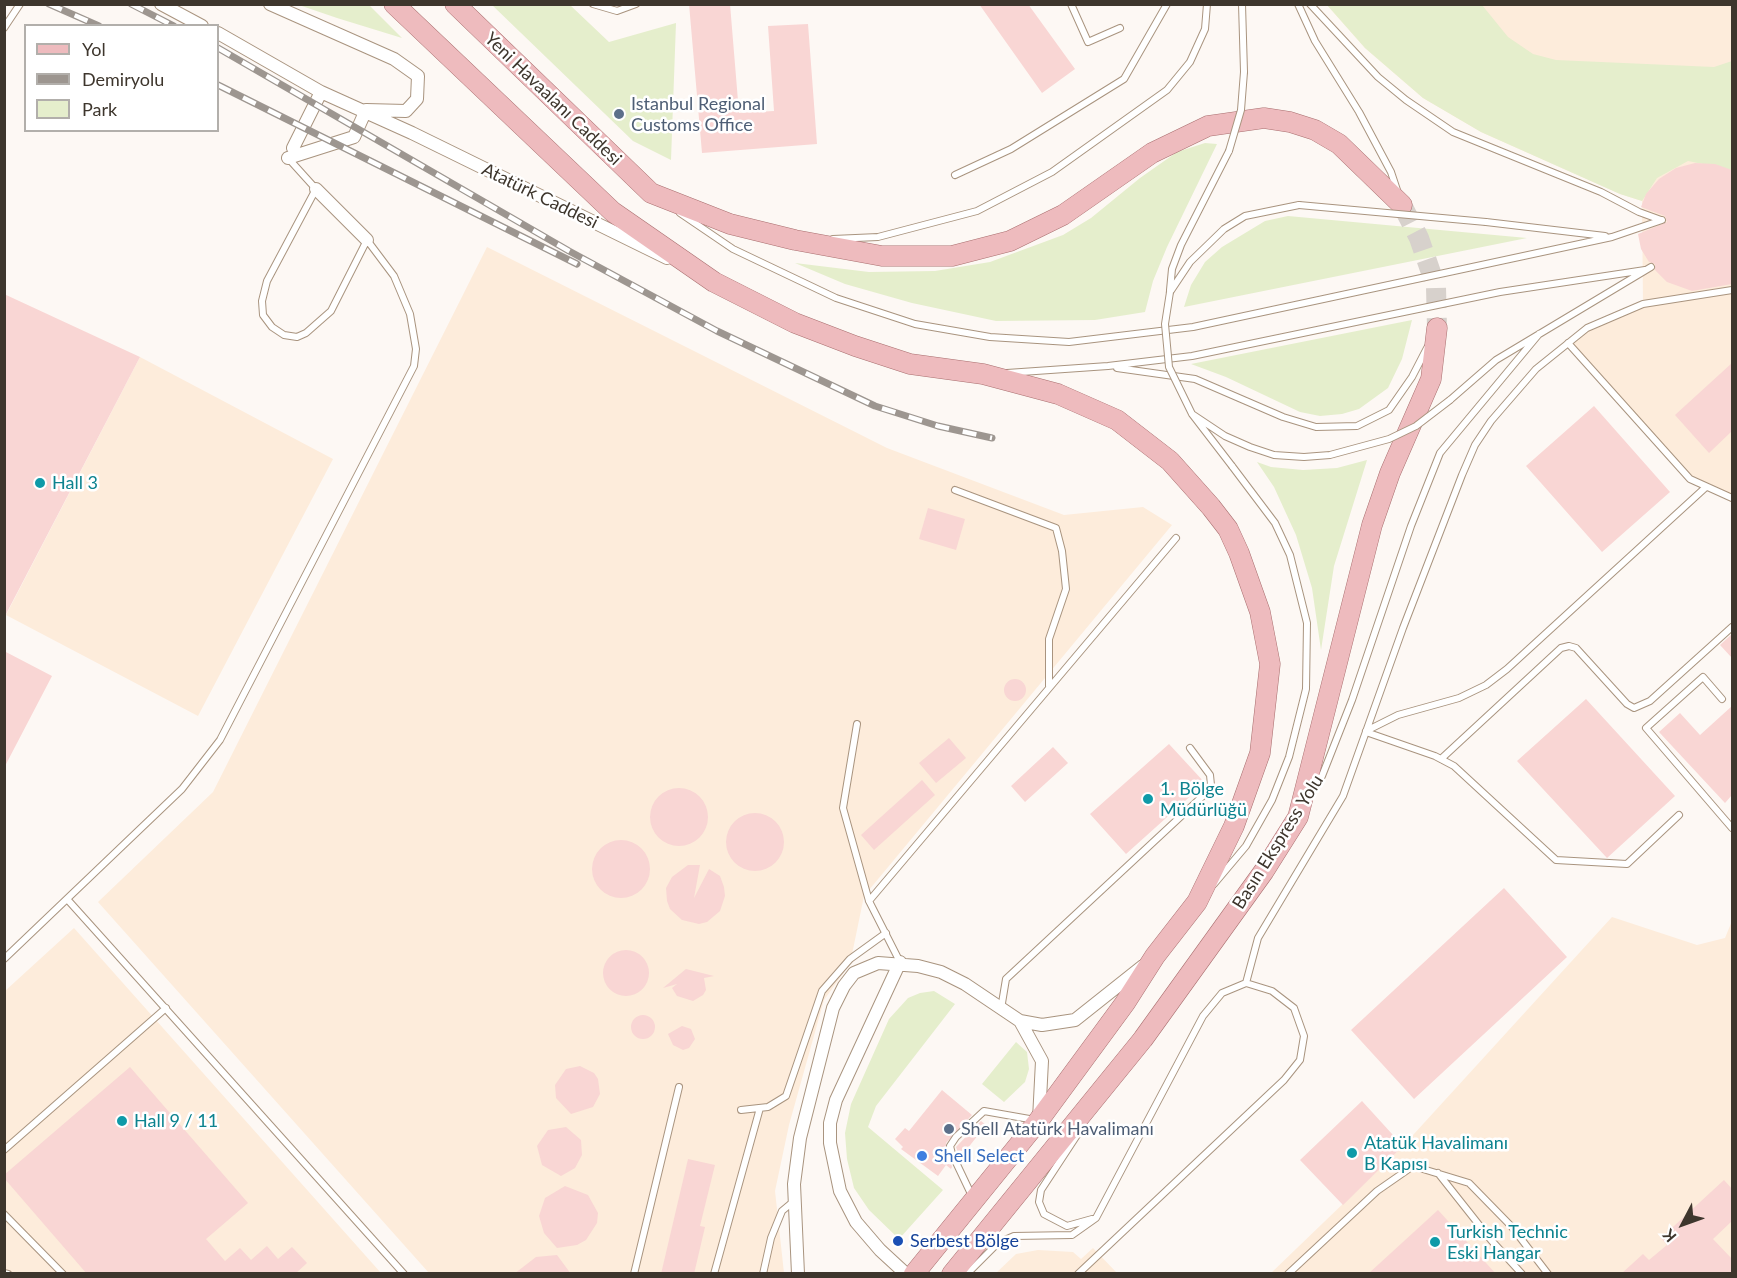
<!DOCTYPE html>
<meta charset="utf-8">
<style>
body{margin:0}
#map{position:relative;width:1737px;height:1278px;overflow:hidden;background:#fdf8f4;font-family:Lato,sans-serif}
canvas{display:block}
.frame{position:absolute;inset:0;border:6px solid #3e362d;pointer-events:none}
.legend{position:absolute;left:24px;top:24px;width:195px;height:108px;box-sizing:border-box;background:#fff;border:2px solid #b2afab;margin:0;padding:8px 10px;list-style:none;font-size:18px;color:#3e362d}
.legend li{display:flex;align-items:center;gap:12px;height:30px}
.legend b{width:30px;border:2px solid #b2afab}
.north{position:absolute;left:1653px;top:1194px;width:60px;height:60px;-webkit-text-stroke:4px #fff;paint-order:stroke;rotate:229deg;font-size:16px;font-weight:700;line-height:24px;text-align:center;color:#3e362d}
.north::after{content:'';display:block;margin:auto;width:21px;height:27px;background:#3e362d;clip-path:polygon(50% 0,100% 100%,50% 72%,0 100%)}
</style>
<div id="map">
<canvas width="1737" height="1278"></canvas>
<div class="frame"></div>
<ul class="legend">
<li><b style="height:8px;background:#eebbbe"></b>Yol</li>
<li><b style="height:8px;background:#9d9690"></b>Demiryolu</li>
<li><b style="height:16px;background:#e5eecc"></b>Park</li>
</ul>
<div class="north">K</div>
</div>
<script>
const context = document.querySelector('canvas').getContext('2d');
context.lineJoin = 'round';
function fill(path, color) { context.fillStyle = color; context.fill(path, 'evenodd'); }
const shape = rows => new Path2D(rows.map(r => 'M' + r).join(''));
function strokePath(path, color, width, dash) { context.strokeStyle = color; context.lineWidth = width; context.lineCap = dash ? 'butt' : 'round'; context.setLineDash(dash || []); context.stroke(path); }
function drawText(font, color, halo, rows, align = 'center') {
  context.font = font + ' Lato,sans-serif'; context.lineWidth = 5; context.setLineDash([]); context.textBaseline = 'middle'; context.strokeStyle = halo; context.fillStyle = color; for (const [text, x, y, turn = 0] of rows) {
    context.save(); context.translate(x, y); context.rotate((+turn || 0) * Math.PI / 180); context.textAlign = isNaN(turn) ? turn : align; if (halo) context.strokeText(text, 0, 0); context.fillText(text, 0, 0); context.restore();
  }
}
const built = shape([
 [1327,5,1732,5,1732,498,1690,479,1568,343,1587,328,1643,304,1642,201,1620,194,1481,132,1423,98,1365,48],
 [487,247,887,448,1064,515,1143,507,1172,525,864,896,850,964,824,1000,789,1125,775,1191,784,1273,429,1273,98,902,213,792],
 [140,357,333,459,198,716,6,615],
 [1612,917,1697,945,1725,938,1732,921,1732,1273,1270,1274,1403,1146],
 [74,928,381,1273,5,1274,5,991],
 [1093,1248,1117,1273,995,1274,1016,1254,1038,1250,1073,1252,1081,1259]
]);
const green = shape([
 [299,5,369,5,402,38,337,18],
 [492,5,570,5,609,42,676,23,671,160,633,141],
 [1327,5,1482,5,1508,37,1533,54,1556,60,1714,67,1732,61,1732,170,1688,161,1657,178,1642,201,1620,194,1481,132,1423,98,1365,48],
 [1205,143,1217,144,1167,247,1153,281,1145,312,1095,320,996,321,912,303,845,284,795,263,869,272,935,271,990,262,1063,235,1091,218,1140,178,1177,152],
 [1288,216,1527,238,1184,307,1191,285,1205,262,1222,247,1265,221],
 [1412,320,1402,359,1388,388,1359,409,1342,414,1320,416,1300,412,1226,377,1191,364],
 [1367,460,1334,566,1321,650,1312,588,1296,535,1274,487,1257,462,1271,467,1303,470,1337,468],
 [934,991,955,1004,876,1106,868,1127,943,1190,899,1239,869,1210,854,1188,847,1159,845,1133,851,1104,889,1019,908,998,920,993],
 [1016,1042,1027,1052,1029,1069,1025,1082,1004,1102,982,1084]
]);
const building = shape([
 [689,4,730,4,739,113,774,111,768,26,808,24,817,144,702,153],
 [979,4,1028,4,1075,69,1042,93],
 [1695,163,1715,164,1732,170,1732,284,1692,291,1667,282,1655,270,1655,264,1649,262,1641,249,1638,234,1667,222,1665,216,1641,207,1646,194,1659,179,1676,168],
 [4,294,140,357,4,618],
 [1732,363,1732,431,1709,453,1675,415],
 [1594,406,1670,492,1602,552,1526,466],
 [928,508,965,519,956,550,919,539],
 [1732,634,1732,658,1720,645],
 [4,651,52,676,4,768],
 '1004 690a11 11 0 1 1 22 0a11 11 0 1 1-22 0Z',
 [1586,699,1675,796,1607,858,1517,761],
 [1732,706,1732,795,1725,803,1659,732,1680,713,1700,735],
 [949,738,966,758,936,783,919,763],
 [1169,744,1205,783,1126,854,1090,814],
 [1053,747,1068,763,1025,802,1011,786],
 [922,780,935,795,874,850,861,835],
 '650 817a29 29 0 1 1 58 0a29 29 0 1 1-58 0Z',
 '726 842a29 29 0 1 1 58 0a29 29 0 1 1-58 0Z',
 '592 869a29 29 0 1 1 58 0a29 29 0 1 1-58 0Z',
 [688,865,700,865,694,898,709,869,720,876,724,887,725,896,720,911,707,922,699,924,682,920,670,909,667,901,666,888,672,877],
 [1504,888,1567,957,1414,1099,1351,1030],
 '603 973a23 23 0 1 1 46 0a23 23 0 1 1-46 0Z',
 [686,969,714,976,704,978,706,990,703,995,693,1001,677,996,672,988,677,984,663,988],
 '631 1027a12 12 0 1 1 24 0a12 12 0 1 1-24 0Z',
 [682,1026,691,1029,695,1039,689,1048,683,1050,673,1045,668,1034],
 [580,1066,594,1073,598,1079,600,1094,593,1107,571,1114,556,1098,555,1085,566,1069],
 [130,1067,248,1203,206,1239,225,1261,240,1248,251,1260,267,1246,278,1259,292,1247,307,1263,295,1274,87,1274,4,1178,4,1175],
 [942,1090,972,1115,946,1143,952,1167,951,1169,946,1165,938,1176,901,1149,903,1147,895,1139,905,1128,909,1131],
 [1362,1101,1403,1146,1343,1205,1300,1160],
 [981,1121,986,1125,960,1158,956,1147],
 [566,1127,581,1140,582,1155,575,1168,561,1176,542,1165,537,1146,548,1130],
 [688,1159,715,1165,700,1226,705,1227,694,1274,661,1274],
 [1724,1180,1732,1189,1732,1221,1713,1239,1732,1259,1732,1274,1621,1274,1643,1254,1649,1260,1667,1245,1661,1238],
 [565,1186,588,1195,598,1213,597,1223,586,1240,577,1245,557,1248,544,1233,539,1216,545,1198],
 [1438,1210,1496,1274,1368,1274],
 [557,1255,571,1274,514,1274,536,1257]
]);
const primaryTunnel = shape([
 [1402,205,1419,238,1436,287,1437,328]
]);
const service = shape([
 [593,4,617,11,636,4],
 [1071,4,1088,42,1120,28],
 [1242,4,1244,72],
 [1298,4,1315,41,1359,112,1391,172,1398,193],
 [1310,4,1378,77,1406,100,1453,132,1601,192,1639,212,1661,220],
 [4,28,20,4],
 [955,175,1011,149,1124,79,1167,4],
 [680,213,733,249,836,298,915,324,990,337,1069,342,1193,327,1612,237,1662,220],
 [1486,222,1605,236],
 [833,239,878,237,977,211,1052,172,1167,90,1190,62,1205,29,1207,4],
 [1170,290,1172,269,1181,245,1229,151],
 [1170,292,1190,262,1224,229,1245,216,1299,205],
 [1568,343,1690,479,1732,498],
 [1117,368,1195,379,1283,417,1316,427,1357,426,1389,410,1412,377,1427,348],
 [1007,373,1108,366,1192,356,1500,292,1645,270],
 [1450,400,1496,360,1651,267],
 [955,490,1056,528,1062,551,1066,589,1049,639,1049,686],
 [1722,699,1703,677,1646,728,1732,828],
 [857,724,843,808,869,901,900,962],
 [1366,731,1398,715,1459,698,1486,685,1507,669,1706,487],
 [1366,732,1435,756,1454,766,1556,860,1627,864,1679,815],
 [1441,759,1561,648,1569,646,1576,648,1627,704,1634,708,1650,701,1732,627],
 [1312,793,1322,776,1352,700,1411,526,1440,453,1539,334],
 [1214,884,1246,846,1272,800,1289,757,1306,689,1307,623,1290,555,1275,523,1232,466],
 [67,899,404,1274],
 [869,901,1176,538],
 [4,959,182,789,220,740,414,366,416,349,410,314,394,276,367,240,331,311,306,333,297,337,284,335,272,327,263,315,262,301,267,281,316,189,288,158],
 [1246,983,1258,938,1343,796,1403,628,1462,475,1475,445,1491,421,1536,369,1587,328,1643,304,1732,290],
 [1001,1009,1006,979,1206,793,1211,785,1210,775,1190,748],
 [741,1110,768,1107,786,1096,822,991,850,959,886,933],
 [1081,1129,1041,1190,1039,1202,1044,1214,1067,1226,1092,1219],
 [4,1150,166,1008],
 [1438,1173,1491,1240,1522,1274],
 [972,1196,952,1154,950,1146,956,1137,984,1111,1035,1120],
 [4,1214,63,1274],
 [4,1273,8,1274],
 [634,1274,679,1087],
 [714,1274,760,1108],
 [763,1274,771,1238,782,1211,794,1201],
 [967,1274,998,1243,1014,1236,1072,1235,1096,1218,1203,1016,1222,993,1246,983,1272,991,1294,1008,1304,1036,1300,1060,1284,1080,1078,1274],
 [1288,1274,1377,1191,1413,1166,1469,1183,1512,1227,1548,1274]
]);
const minor = shape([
 [161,4,202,26],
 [270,4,394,59,418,76,417,99,406,111,366,110,354,137,288,158],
 [218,33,321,92,412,133,667,258],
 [293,148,321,92],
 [316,189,367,240],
 [900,962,836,1100,830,1123,830,1143,840,1191,856,1222,880,1250,906,1274],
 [1020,1021,1042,1061,1039,1119],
 [798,1274,794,1184,800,1138,833,1008,844,986,854,973,878,963,918,966,941,972,965,984,1020,1021,1042,1025,1075,1020,1143,966]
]);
const primary = shape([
 [394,4,613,212,714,282,795,323,855,346,910,364,983,374,1058,394,1117,420,1170,461,1211,507,1228,529,1239,553,1260,612,1270,664,1260,753,1234,826,1197,902,1155,956,1125,1003,1039,1120,914,1274],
 [455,4,651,193,730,224,795,240,882,256,952,256,1010,241,1063,215,1152,153,1208,126,1264,118,1290,122,1315,130,1339,144,1402,205],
 [952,1274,1143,1039,1264,871,1298,817,1372,525,1390,473,1431,379,1437,328]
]);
const rail = shape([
 [49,4,99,26],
 [131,4,174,26],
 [218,48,569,251,717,331,875,406,938,426,992,438],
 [218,85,577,264]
]);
const serviceBridge = shape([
 [1229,151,1241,110,1244,72],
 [1299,205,1486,222],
 [1170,292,1165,324,1169,367,1192,414,1232,466],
 [1192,414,1225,436,1250,447,1274,455,1304,457,1330,455,1389,439,1416,426,1450,400]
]);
const markers = [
 [619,114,6,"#5c6f8a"],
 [40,483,6,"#0f9aa8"],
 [1148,799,6,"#0f9aa8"],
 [122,1121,6,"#0f9aa8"],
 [949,1129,6,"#5c6f8a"],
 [1352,1153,6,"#0f9aa8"],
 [922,1156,6,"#3f7fe0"],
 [898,1241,6,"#1a4fb4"],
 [1435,1242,6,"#0f9aa8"]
];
const streetNames = [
 ["Yeni Havaalanı Caddesi",553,99,44],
 ["Atatürk Caddesi",540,196,26],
 ["Basın Ekspress Yolu",1278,842,-58]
];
const serviceNames = [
 ["Istanbul Regional",631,104],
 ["Customs Office",631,125],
 ["Shell Atatürk Havalimanı",961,1129]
];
const cultureNames = [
 ["Hall 3",52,483],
 ["1. Bölge",1160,789],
 ["Müdürlüğü",1160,810],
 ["Hall 9 / 11",134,1121],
 ["Atatük Havalimanı",1364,1143],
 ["B Kapısı",1364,1164],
 ["Turkish Technic",1447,1232],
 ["Eski Hangar",1447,1253]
];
const shopNames = [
 ["Shell Select",934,1156]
];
const transitNames = [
 ["Serbest Bölge",910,1241]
];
fill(built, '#fdecdb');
fill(green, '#e5eecc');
fill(building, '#f9d6d4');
strokePath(primaryTunnel, '#d7d1cc', 20, [20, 10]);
strokePath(service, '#a9947f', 8);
strokePath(minor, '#a9947f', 14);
strokePath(primary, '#a96f6f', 21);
strokePath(service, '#fff', 6);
strokePath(minor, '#fff', 12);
strokePath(primary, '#eebbbe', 20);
strokePath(rail, '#9d9690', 7);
strokePath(rail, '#fff', 4.5, [14]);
strokePath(serviceBridge, '#a9947f', 8, []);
strokePath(serviceBridge, '#fff', 6);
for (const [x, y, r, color] of markers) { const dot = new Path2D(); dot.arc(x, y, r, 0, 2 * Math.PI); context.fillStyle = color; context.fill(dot); strokePath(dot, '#fff', 2); }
drawText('18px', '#3e362d', '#fff', streetNames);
drawText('18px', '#4e5e75', '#fff', serviceNames, 'left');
drawText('18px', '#0d838f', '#fff', cultureNames, 'left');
drawText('18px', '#366cbe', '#fff', shopNames, 'left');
drawText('18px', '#164399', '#fff', transitNames, 'left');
</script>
